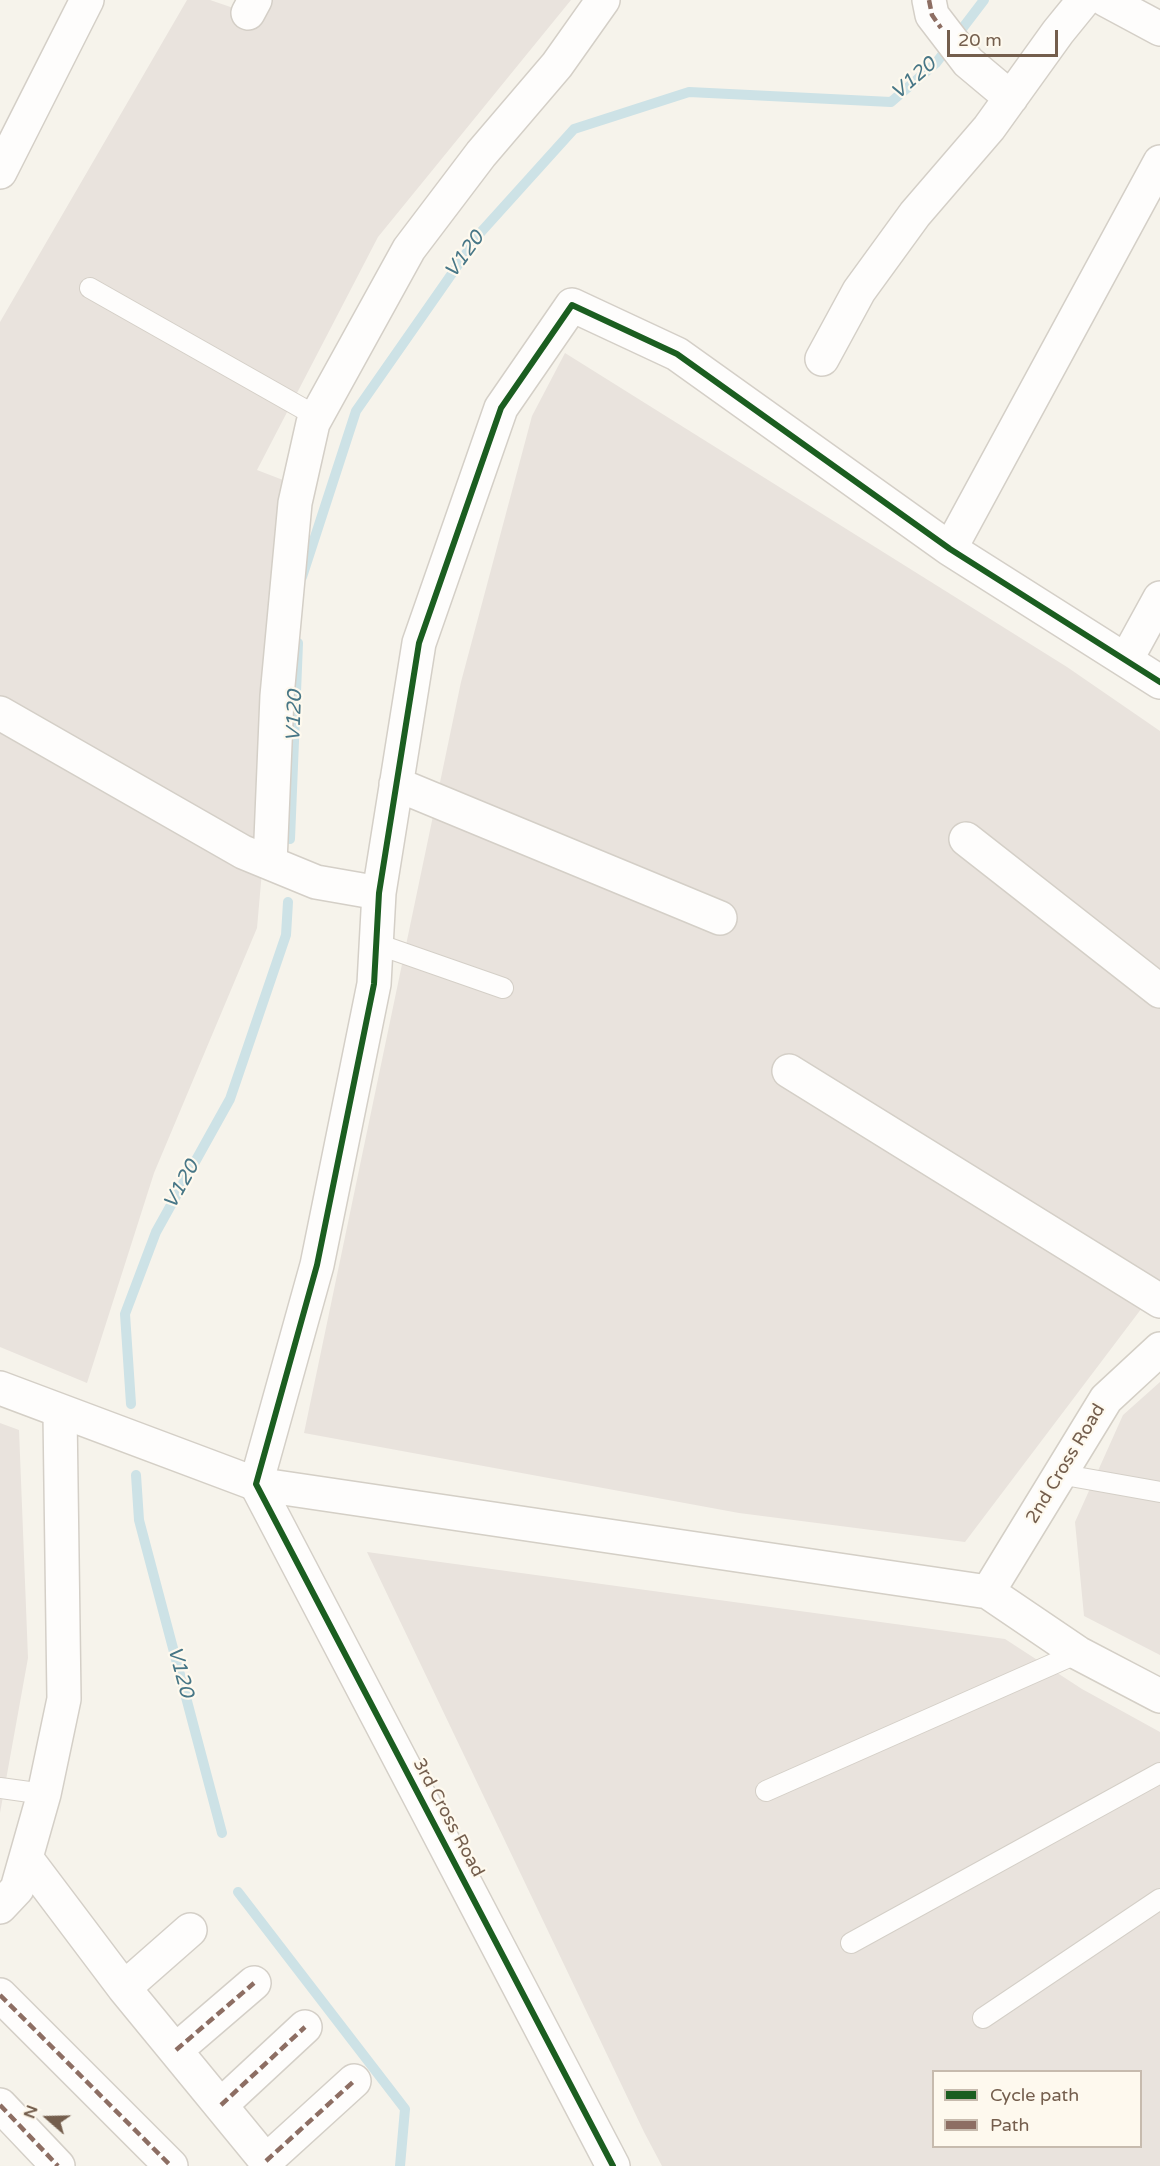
<!DOCTYPE html>
<style>
body{margin:0}
#map{position:relative;width:1160px;height:2166px;overflow:hidden;background:#f6f3eb;font-family:"Varela Round",sans-serif}
canvas{display:block}
.legend{position:absolute;left:932px;top:2070px;width:210px;height:78px;box-sizing:border-box;background:#fef9ee;border:2px solid #c7bbae;margin:0;padding:8px 10px;list-style:none;font-size:18px;color:#745e4d}
.legend li{display:flex;align-items:center;gap:12px;height:30px}
.legend b{width:30px;border:2px solid #c7bbae}
.north{position:absolute;left:18px;top:2088px;width:60px;height:60px;-webkit-text-stroke:4px #fef9ee;paint-order:stroke;rotate:290deg;font-size:16px;font-weight:700;line-height:24px;text-align:center;color:#745e4d}
.north::after{content:'';display:block;margin:auto;width:21px;height:27px;background:#745e4d;clip-path:polygon(50% 0,100% 100%,50% 72%,0 100%)}
.scale{position:absolute;left:947px;top:30px;width:111px;height:27px;box-sizing:border-box;border:3px solid #745e4d;border-top:0;padding-left:8px;font-size:18px;line-height:21px;white-space:nowrap;color:#745e4d;-webkit-text-stroke:4px #fef9ee;paint-order:stroke}
</style>
<div id="map">
<canvas width="1160" height="2166"></canvas>
<ul class="legend">
<li><b style="height:8px;background:#1b5e20"></b>Cycle path</li>
<li><b style="height:8px;background:#8d6e63"></b>Path</li>
</ul>
<div class="north">N</div>
<div class="scale">20 m</div>
</div>
<script>
const context = document.querySelector('canvas').getContext('2d');
context.lineJoin = 'round';
function fill(path, color) { context.fillStyle = color; context.fill(path, 'evenodd'); }
const shape = rows => new Path2D(rows.map(r => 'M' + r).join(''));
function strokePath(path, color, width, dash) { context.strokeStyle = color; context.lineWidth = width; context.lineCap = dash ? 'butt' : 'round'; context.setLineDash(dash || []); context.stroke(path); }
function drawText(font, color, halo, rows, align = 'center') {
  context.font = font + ' "Varela Round",sans-serif'; context.lineWidth = 4.5; context.setLineDash([]); context.textBaseline = 'middle'; context.strokeStyle = halo; context.fillStyle = color; for (const [text, x, y, turn = 0] of rows) {
    context.save(); context.translate(x, y); context.rotate((+turn || 0) * Math.PI / 180); context.textAlign = isNaN(turn) ? turn : align; if (halo) context.strokeText(text, 0, 0); context.fillText(text, 0, 0); context.restore();
  }
}
const industrial = shape([
 [187,0,210,0,248,13,255,0,571,0,378,237,257,470,296,485,257,928,154,1173,87,1383,0,1347,0,322],
 [565,353,1067,667,1160,731,1160,1284,965,1542,739,1513,304,1433,461,682,532,416],
 [1160,1382,1160,1655,1084,1616,1075,1522,1123,1415],
 [0,1423,19,1430,28,1658,0,1813],
 [367,1552,1005,1639,1082,1689,1160,1732,1160,2166,662,2166,644,2132],
 [934,2072,1140,2072,1140,2146,934,2146]
]);
const stream = shape([
 [302,577,356,411,481,232,574,129,689,92,891,102,936,63,984,0],
 [290,839,298,643],
 [131,1404,125,1314,156,1232,230,1099,286,935,288,902],
 [136,1475,139,1520,222,1833],
 [238,1892,405,2109,400,2166]
]);
const lane = shape([
 [90,288,316,416],
 [377,944,503,988],
 [1059,1474,1160,1492],
 [0,1788,44,1794],
 [766,1791,1078,1653],
 [851,1943,1160,1773],
 [983,2018,1160,1899]
]);
const street = shape([
 [929,0,932,15,968,62,1011,98],
 [1106,0,1160,29],
 [248,13,255,0],
 [0,172,87,0],
 [822,359,859,291,915,214,989,128,1058,32,1084,0],
 [950,549,1160,162],
 [1126,660,1160,598],
 [0,713,243,852,316,882,379,893],
 [396,784,720,918],
 [966,839,1160,991],
 [270,863,277,696,295,503,313,423,409,249,481,154,557,65,603,0],
 [789,1071,1160,1301],
 [26,1858,124,1988,190,1930],
 [0,1907,17,1889,44,1794,64,1699,60,1413],
 [124,1988,266,2161,267,2166],
 [0,1995,171,2166],
 [176,2050,254,1983],
 [0,2105,58,2166],
 [221,2105,305,2027],
 [266,2161,354,2081],
 [613,2166,256,1484,317,1265,374,984,379,893,419,643,501,408,572,305,677,354,950,549,1160,682]
]);
const secondary = shape([
 [0,1388,256,1484,988,1592,1078,1653,1160,1696],
 [988,1592,1106,1399,1160,1349]
]);
const quiet = shape([
 [929,0,932,15,941,28],
 [0,1995,171,2166],
 [176,2050,254,1983],
 [0,2105,58,2166],
 [221,2105,305,2027],
 [266,2161,354,2081]
]);
const cycleway = shape([
 [613,2166,256,1484,317,1265,374,984,379,893,419,643,501,408,572,305,677,354,950,549,1160,682]
]);
const streetNames = [
 ["2nd Cross Road",1066,1464,-59],
 ["3rd Cross Road",448,1818,62]
];
const waterNames = [
 ["V120",914,79,-41],
 ["V120",465,255,-54],
 ["V120",295,716,-88],
 ["V120",182,1185,-61],
 ["V120",180,1672,75]
];
fill(industrial, '#e9e3dd');
strokePath(stream, '#cde2e6', 10);
strokePath(lane, '#d4cfc7', 22);
strokePath(street, '#d4cfc7', 36);
strokePath(secondary, '#d4cfc6', 36);
strokePath(lane, '#fefdfc', 20);
strokePath(street, '#fefdfc', 33);
strokePath(secondary, '#fefdfc', 33);
strokePath(quiet, '#8d6e63', 4.5, [9, 4.5]);
strokePath(cycleway, '#1b5e20', 6);
drawText('18px', '#745e4d', '#fef9ee', streetNames);
drawText('italic 20px', '#477686', '#fef9ee', waterNames);
</script>
